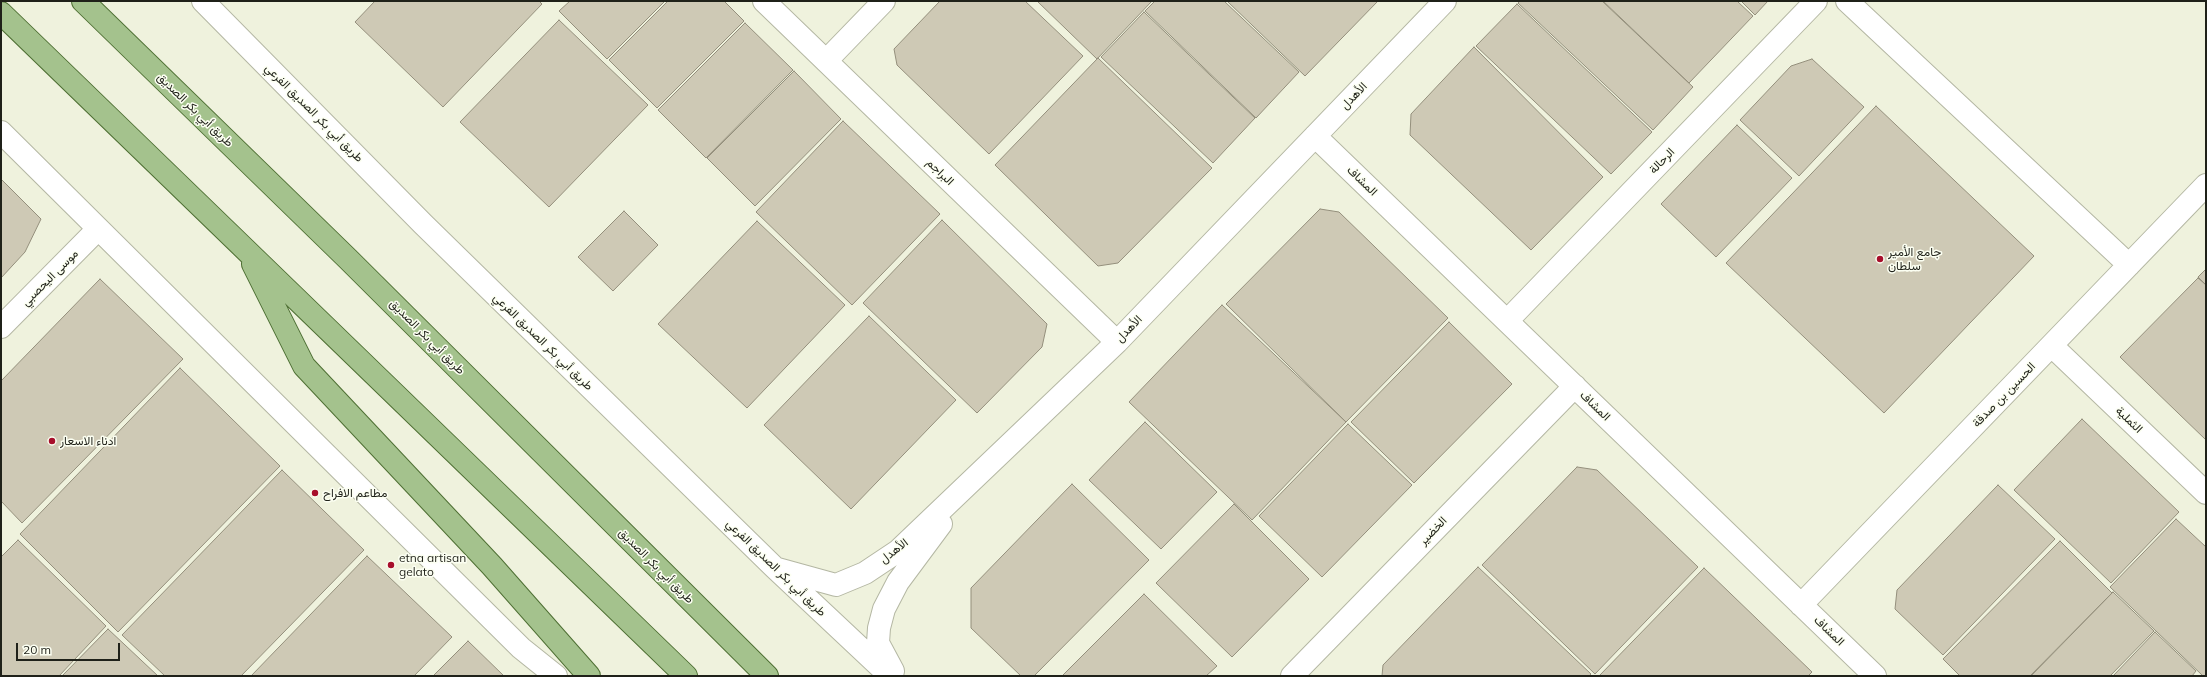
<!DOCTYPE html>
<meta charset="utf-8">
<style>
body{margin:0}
#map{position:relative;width:2207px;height:677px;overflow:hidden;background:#eff2dd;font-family:Mulish,sans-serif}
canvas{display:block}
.frame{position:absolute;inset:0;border:2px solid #1f2119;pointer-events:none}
.scale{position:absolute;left:16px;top:643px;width:104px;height:18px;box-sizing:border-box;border:2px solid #1f2119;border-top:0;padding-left:5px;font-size:12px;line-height:14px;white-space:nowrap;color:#1f2119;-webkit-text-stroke:3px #fcfff2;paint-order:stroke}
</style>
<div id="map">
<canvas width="2207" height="677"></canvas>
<div class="frame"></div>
<div class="scale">20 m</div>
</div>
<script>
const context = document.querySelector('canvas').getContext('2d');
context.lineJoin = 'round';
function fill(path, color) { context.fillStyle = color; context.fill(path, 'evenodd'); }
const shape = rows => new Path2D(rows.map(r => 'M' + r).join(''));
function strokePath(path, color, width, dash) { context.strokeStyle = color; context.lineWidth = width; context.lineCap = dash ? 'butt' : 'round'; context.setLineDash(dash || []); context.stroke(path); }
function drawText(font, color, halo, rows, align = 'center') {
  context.font = font + ' Mulish,Vazirmatn,sans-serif'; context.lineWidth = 3; context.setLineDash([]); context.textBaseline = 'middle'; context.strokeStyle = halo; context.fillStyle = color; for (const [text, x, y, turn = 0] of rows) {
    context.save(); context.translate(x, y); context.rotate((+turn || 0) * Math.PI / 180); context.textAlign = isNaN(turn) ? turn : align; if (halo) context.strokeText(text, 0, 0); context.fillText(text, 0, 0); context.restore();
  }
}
const building = shape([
 [375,1,539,1,542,4,443,107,355,22,375,1],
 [570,1,665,1,607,59,559,11,570,1],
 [668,1,724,1,744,21,657,108,609,60,668,1],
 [940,1,1025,1,1083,56,989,154,897,65,894,49,940,1],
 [1037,1,1152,1,1097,59,1037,1],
 [1155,1,1224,1,1299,72,1256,118,1145,11,1155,1],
 [1227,1,1378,1,1305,76,1227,1],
 [1520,1,1602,1,1693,87,1653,130,1518,3,1520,1],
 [1603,1,1737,1,1753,16,1689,83,1603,1],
 [1741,1,1768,1,1755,15,1741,1],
 [1517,4,1652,132,1611,174,1476,46,1517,4],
 [1144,12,1255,118,1213,163,1101,57,1144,12],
 [559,20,648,105,549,207,460,122,559,20],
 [745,23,793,70,706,158,658,110,745,23],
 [1474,47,1603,177,1531,250,1410,135,1411,114,1474,47],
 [1098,58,1212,168,1118,263,1098,266,995,165,1098,58],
 [1812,59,1864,107,1799,176,1740,120,1791,66,1812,59],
 [794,71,841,119,755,206,707,158,794,71],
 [1876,106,2034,256,1884,413,1726,263,1876,106],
 [843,121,940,214,852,305,756,212,843,121],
 [1737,125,1792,178,1716,257,1661,204,1737,125],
 [1,179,41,219,25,252,1,278,1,179],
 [1320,209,1339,212,1448,318,1346,422,1226,304,1320,209],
 [624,211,658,245,613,291,578,257,624,211],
 [942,220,1047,324,1042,347,977,413,863,303,942,220],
 [757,221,845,305,747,408,658,324,757,221],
 [2206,269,2206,285,2198,277,2206,269],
 [2198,278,2206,285,2206,440,2120,357,2198,278],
 [100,279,183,359,22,523,1,501,1,381,100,279],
 [1222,305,1346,422,1252,520,1129,402,1222,305],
 [869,316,956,400,851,509,764,425,869,316],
 [1449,322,1512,384,1414,483,1351,422,1449,322],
 [180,368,280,466,118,632,20,534,180,368],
 [2082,419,2179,512,2111,583,2014,490,2082,419],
 [1145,422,1217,492,1161,549,1089,480,1145,422],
 [1348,424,1412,485,1322,577,1259,516,1348,424],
 [1577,467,1597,470,1698,567,1595,674,1482,565,1577,467],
 [282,470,364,550,241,676,165,676,122,635,282,470],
 [1072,484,1149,560,1034,676,1021,676,971,628,971,588,1072,484],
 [1998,485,2055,539,1943,655,1895,609,1897,590,1998,485],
 [1234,504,1309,579,1232,657,1156,583,1234,504],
 [2176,519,2206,547,2206,676,2203,676,2110,587,2176,519],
 [18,540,106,626,59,676,1,676,1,557,18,540],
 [2060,541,2112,593,2030,676,1960,676,1943,659,2060,541],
 [367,556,452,637,414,676,251,676,367,556],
 [1478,567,1591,674,1589,676,1382,676,1383,665,1478,567],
 [1704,568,1812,672,1808,676,1599,676,1704,568],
 [2113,592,2154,631,2110,676,2031,676,2113,592],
 [1144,594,1217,666,1206,676,1062,676,1144,594],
 [108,629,158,676,62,676,108,629],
 [2155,632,2196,671,2192,676,2113,676,2155,632],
 [468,641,504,676,433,676,468,641]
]);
const minor = shape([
 [203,1,423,224,775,568,890,676],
 [764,1,1117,342],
 [1847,1,2129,265],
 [826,61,884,1],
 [1,132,521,648,556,676],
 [1315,136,1875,676],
 [1507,321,1816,1],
 [1,327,98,229],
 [2052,346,2206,493],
 [778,569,836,585,865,573,898,551,1117,342,1445,1],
 [1801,605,2206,185],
 [893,671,878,643,879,628,884,609,898,582,941,524],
 [1292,676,1575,386]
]);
const major = shape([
 [83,1,348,259,767,676],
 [1,13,686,676],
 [253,264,304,366,492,566,589,676]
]);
const markers = [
 [1880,259,4,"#a70e2b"],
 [52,441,4,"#a70e2b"],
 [315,493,4,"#a70e2b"],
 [391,565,4,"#a70e2b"]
];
const streetNames = [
 ["الأهدل",1354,96,-46],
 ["طريق أبي بكر الصديق",195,110,44],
 ["طريق أبي بكر الصديق الفرعي",314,113,45],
 ["الرحالة",1662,161,-46],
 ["البراجم",940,172,44],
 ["المشاف",1362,181,44],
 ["موسى اليحصبي",50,278,-45],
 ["الأهدل",1129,329,-46],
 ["طريق أبي بكر الصديق",427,337,45],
 ["طريق أبي بكر الصديق الفرعي",543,342,44],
 ["الحسين بن صدقة",2004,395,-46],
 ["المشاف",1595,406,44],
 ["الثملية",2129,420,44],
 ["الخضير",1433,531,-46],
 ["الأهدل",894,551,-38],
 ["طريق أبي بكر الصديق",656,566,45],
 ["طريق أبي بكر الصديق الفرعي",776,568,44],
 ["المشاف",1829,631,44]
];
const poiNames = [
 ["جامع الأمير",1888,252],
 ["سلطان",1888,266],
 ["ادناء الاسعار",60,441],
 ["مطاعم الافراح",323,493],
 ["etna artisan",399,558],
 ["gelato",399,572]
];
fill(building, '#cec9b5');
strokePath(building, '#948f7c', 1);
strokePath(minor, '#b4b7a3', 24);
strokePath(major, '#4e6f33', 24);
strokePath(minor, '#fff', 22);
strokePath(major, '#a4c28d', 22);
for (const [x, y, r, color] of markers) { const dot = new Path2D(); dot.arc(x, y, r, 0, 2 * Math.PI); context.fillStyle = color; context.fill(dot); strokePath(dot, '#fcfff2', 1.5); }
drawText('12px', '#1f2119', '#fcfff2', streetNames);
drawText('12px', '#1f2119', '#fcfff2', poiNames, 'left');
</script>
